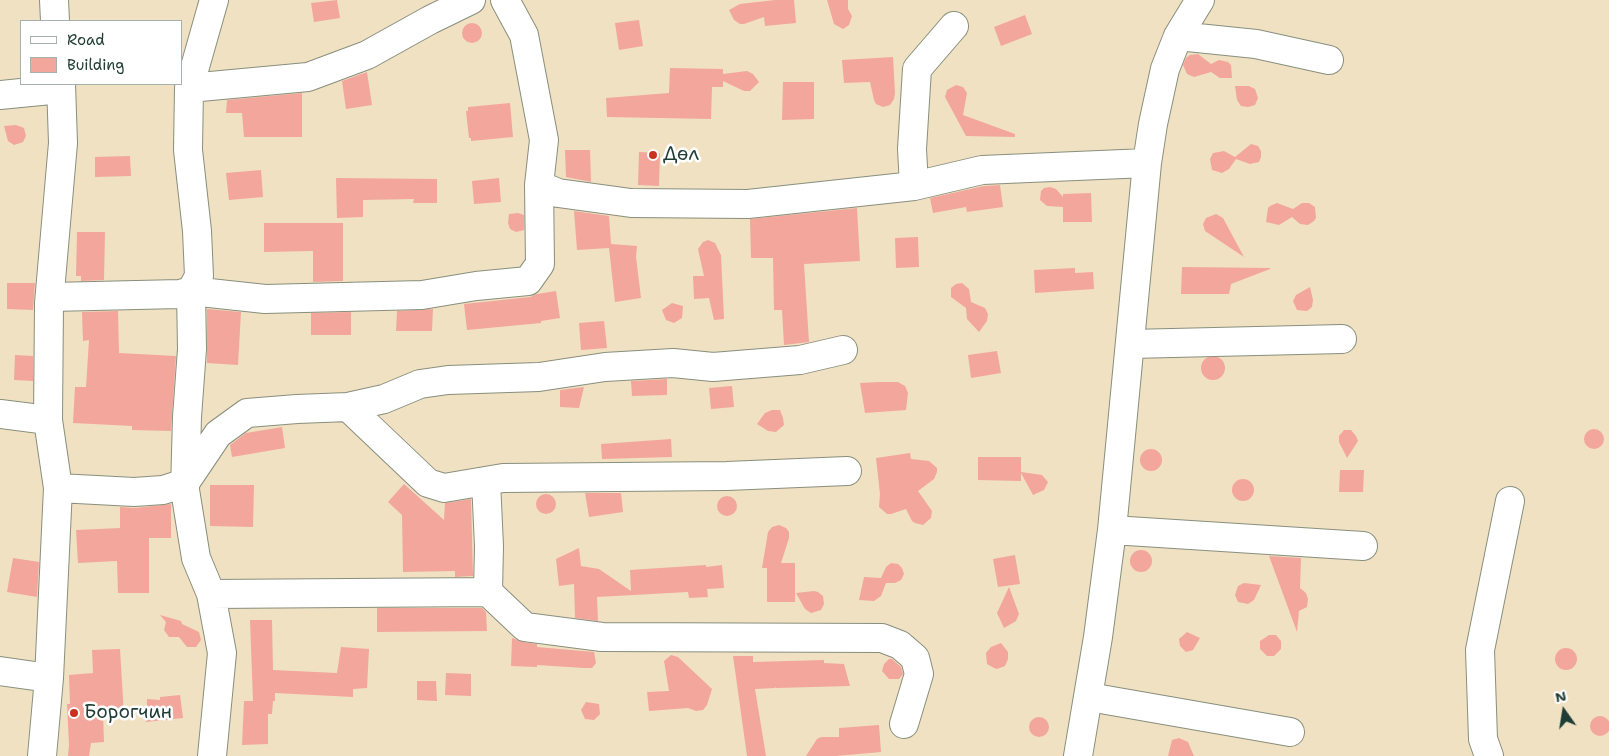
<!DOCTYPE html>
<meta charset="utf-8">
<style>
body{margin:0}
#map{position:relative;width:1609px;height:756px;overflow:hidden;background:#f0e1c3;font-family:"Shantell Sans",sans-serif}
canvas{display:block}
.legend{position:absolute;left:20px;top:20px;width:162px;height:65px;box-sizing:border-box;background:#fff;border:1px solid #a5b1ae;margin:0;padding:6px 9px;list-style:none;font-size:15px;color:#1f3d34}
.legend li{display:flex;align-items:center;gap:10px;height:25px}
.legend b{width:25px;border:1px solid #a5b1ae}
.north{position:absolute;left:1539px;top:686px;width:50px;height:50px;-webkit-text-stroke:4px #fff;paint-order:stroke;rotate:347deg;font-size:14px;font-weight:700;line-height:20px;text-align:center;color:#1f3d34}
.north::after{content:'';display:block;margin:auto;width:18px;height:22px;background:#1f3d34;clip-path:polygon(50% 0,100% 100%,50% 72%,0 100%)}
</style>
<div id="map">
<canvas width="1609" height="756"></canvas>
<ul class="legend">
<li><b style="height:6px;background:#fff"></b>Road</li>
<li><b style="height:14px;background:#f3a69c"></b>Building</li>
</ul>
<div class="north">N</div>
</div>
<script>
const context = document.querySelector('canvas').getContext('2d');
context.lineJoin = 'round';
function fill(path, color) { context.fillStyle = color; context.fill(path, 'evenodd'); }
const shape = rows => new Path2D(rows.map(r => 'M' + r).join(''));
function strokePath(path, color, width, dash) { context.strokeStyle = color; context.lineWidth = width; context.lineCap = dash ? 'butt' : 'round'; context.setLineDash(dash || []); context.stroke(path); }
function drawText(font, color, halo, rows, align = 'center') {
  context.font = font + ' "Shantell Sans",sans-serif'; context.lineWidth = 5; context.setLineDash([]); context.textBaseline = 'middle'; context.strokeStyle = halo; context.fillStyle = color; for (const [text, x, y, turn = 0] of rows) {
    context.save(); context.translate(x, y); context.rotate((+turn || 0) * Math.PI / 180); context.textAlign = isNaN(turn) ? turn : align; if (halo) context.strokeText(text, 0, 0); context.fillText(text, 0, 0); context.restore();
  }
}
const building = shape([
 [337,0,340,18,314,22,311,3],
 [775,0,794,0,796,23,765,26,764,17,744,24,740,24,734,20,729,10,740,4],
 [827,0,848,0,848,9,852,16,849,25,843,29,834,24],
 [1025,15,1032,34,1001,46,994,27],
 [639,20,643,46,619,50,615,23],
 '462 33a10 10 0 1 1 20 0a10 10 0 1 1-20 0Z',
 [1198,54,1211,64,1219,60,1228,62,1231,65,1232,78,1220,78,1211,72,1194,77,1187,74,1183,65,1186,58,1190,55],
 [893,57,895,93,894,99,890,105,883,107,876,104,874,100,870,82,844,83,842,60],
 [670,68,723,69,723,74,747,71,753,74,759,82,750,91,744,91,723,81,723,87,712,87,711,119,607,117,606,98,669,93],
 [367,72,372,105,346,109,342,81],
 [783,82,814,82,814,119,782,120],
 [956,85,963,87,967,93,963,115,1015,134,1015,137,966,136,945,97,947,90],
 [1235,86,1249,86,1255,89,1258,98,1255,105,1248,107,1241,106,1237,100],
 [302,93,302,137,244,137,242,113,226,113,227,100],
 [510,103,513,137,471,141,471,138,469,138,466,111,468,111,468,107],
 [16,125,24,128,26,136,23,142,14,145,8,141,4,126],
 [1251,144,1258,146,1261,151,1261,157,1259,162,1250,164,1236,159,1229,169,1222,173,1212,170,1210,159,1213,153,1224,151,1235,157],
 [565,150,590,150,591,182,566,177],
 [639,152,660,153,659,186,638,185],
 [130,156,131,176,95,177,95,157],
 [261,170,263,197,229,200,226,173],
 [336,178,437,179,437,203,413,203,414,199,363,200,363,217,337,218],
 [499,178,501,202,474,204,472,181],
 [1000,185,1003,207,967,212,966,207,933,213,930,198,984,186],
 [1050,187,1056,189,1063,197,1063,194,1091,193,1092,222,1063,222,1063,207,1047,206,1040,200,1041,191,1044,188],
 [1277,203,1293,209,1302,203,1309,203,1315,207,1316,218,1314,221,1308,225,1300,224,1292,217,1279,225,1266,222,1268,208,1270,206],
 [857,208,860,261,804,264,809,342,784,345,782,310,774,310,773,258,751,258,750,219],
 [574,211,609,216,611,244,637,246,636,257,641,298,615,302,609,248,577,250],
 [518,213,524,215,524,230,516,232,510,229,508,223,509,214],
 [1216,214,1223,218,1244,257,1205,231,1203,224,1206,218],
 [264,223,343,223,343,281,313,282,313,251,264,252],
 [77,232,105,232,104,280,81,281,81,276,76,276],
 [918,237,919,267,896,268,895,238],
 [708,240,715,243,721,255,724,319,714,320,709,298,694,299,693,276,704,276,698,249,703,242],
 [1182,267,1270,268,1270,269,1231,284,1229,294,1181,294],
 [1075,268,1075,273,1093,272,1094,289,1035,293,1034,270],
 [7,283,35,283,33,310,7,309],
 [962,283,969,289,971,302,985,308,988,314,987,321,979,332,967,319,966,308,951,297,951,288,956,284],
 [1310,287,1313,300,1312,307,1307,311,1297,310,1293,301,1296,295],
 [556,291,560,318,541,321,541,323,467,330,464,304,530,297,537,294],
 [672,303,683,306,682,318,674,323,666,320,662,310],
 [207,309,241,312,238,365,207,363],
 [433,309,432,331,396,331,397,311],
 [118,311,119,353,176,356,171,431,132,430,132,426,73,423,75,387,86,387,89,340,83,341,82,312],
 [351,312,351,335,311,335,311,313],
 [604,321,607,348,581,350,579,323],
 [997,351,1001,373,971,378,968,355],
 [15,355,33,356,33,381,14,380],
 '1201 368a12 12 0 1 1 24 0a12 12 0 1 1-24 0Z',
 [667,379,667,395,632,396,631,381],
 [880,382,898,382,905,386,908,393,906,410,865,413,860,383],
 [732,386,734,407,711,409,709,388],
 [584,387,579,408,560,407,560,390],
 [772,410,780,410,783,418,784,425,776,432,768,431,757,424,765,413],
 [282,427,285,448,232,457,230,445,246,433],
 '1584 439a10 10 0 1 1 20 0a10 10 0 1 1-20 0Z',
 [1344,430,1351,430,1356,436,1358,441,1347,458,1339,442,1339,436],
 [671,439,672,457,602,459,601,444],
 '1140 460a11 11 0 1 1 22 0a11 11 0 1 1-22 0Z',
 [910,453,911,459,929,461,937,468,937,472,934,479,918,491,932,511,931,518,923,525,915,523,912,521,906,509,891,514,887,514,879,507,880,494,876,458],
 [978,457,1021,457,1021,472,1042,475,1048,482,1044,490,1033,495,1021,473,1021,481,978,480],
 [1340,470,1364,470,1363,492,1339,492],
 '1232 490a11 11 0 1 1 22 0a11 11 0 1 1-22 0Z',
 [404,484,444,520,445,503,471,499,473,576,455,577,455,571,403,572,402,515,388,502],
 [210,485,254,485,253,527,210,526],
 [585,493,621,493,623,512,589,517],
 '536 504a10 10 0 1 1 20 0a10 10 0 1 1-20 0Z',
 '717 506a10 10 0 1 1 20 0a10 10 0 1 1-20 0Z',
 [171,504,171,538,149,538,149,593,118,593,117,561,78,563,76,530,120,528,120,507,135,508],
 [779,525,786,528,789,532,789,538,781,563,795,563,795,602,767,602,767,568,762,568,768,532,772,527],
 [579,548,581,566,599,569,631,591,630,570,706,565,706,567,722,565,724,588,707,589,708,597,689,598,688,592,597,597,598,621,575,618,574,584,559,586,556,559],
 '1130 561a11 11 0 1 1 22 0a11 11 0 1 1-22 0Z',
 [1015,555,1020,584,998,587,993,559],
 [1269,556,1301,558,1300,588,1306,593,1308,599,1307,607,1299,611,1297,632],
 [13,558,39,562,37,597,7,592],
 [891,563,898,564,902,568,904,574,901,580,895,583,886,583,881,596,874,601,859,600,864,577,881,578,886,567],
 [1244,583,1261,585,1254,600,1248,604,1238,602,1235,595,1238,586],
 [1009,587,1019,614,1016,621,1004,628,997,613],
 [814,591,818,592,823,596,824,604,821,610,811,613,805,609,796,593],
 [377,608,482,608,486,612,487,631,377,632],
 [160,615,181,621,182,624,199,632,201,640,196,647,187,647,179,637,169,637,164,630,166,622],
 [250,620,272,620,273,670,337,673,341,647,369,649,367,688,353,689,353,697,275,693,275,701,273,701,272,714,268,714,268,744,242,745,244,701,253,701],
 [1187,632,1200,638,1193,650,1186,652,1180,646,1179,639],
 [1269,635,1276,635,1281,641,1281,649,1274,656,1267,656,1260,649,1260,641],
 [512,638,523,642,537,644,537,647,594,652,596,663,592,668,584,668,537,665,537,667,511,666],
 [1001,643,1008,652,1008,659,1005,666,997,669,994,668,987,664,986,653,991,647],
 '1555 659a11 11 0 1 1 22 0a11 11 0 1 1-22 0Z',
 [120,649,124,715,103,714,104,742,91,743,89,756,68,756,69,745,67,704,70,704,69,675,93,673,92,650],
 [671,655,678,657,712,689,707,705,703,710,696,711,688,708,649,711,647,692,669,691,664,661],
 [733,656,753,656,753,662,824,660,824,663,844,664,850,686,776,688,775,687,775,688,755,689,766,756,747,756],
 [889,659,892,659,901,667,903,674,899,679,889,679,882,671,884,664],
 [446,673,471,674,471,696,445,695],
 [417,681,436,681,437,701,417,700],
 [180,695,183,718,146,722,147,699,160,700,160,697],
 [586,702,599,704,600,714,594,720,585,719,581,710],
 '1590 726a10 10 0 1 1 20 0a10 10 0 1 1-20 0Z',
 '1029 727a10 10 0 1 1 20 0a10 10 0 1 1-20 0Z',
 [879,725,881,752,836,756,806,756,817,739,821,737,839,737,839,728],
 [1179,738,1188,742,1194,756,1168,756,1172,740]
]);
const minor = shape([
 [54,0,55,21],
 [1178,36,1256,44,1329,60],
 [189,88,308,77,367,55,430,20,471,0],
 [0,95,61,89],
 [539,185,558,193,631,203,748,204,914,186,982,170,1147,163],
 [914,186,912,149,917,69,954,26],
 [51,297,180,294,191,291,265,299,422,295,476,286,528,281,540,264,539,185,544,140,524,35,505,0],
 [1130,344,1342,339],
 [348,407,428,483,444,488,503,478,727,476,847,471],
 [0,414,48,420],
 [486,481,489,546,488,592],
 [58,488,134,492,163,490,185,483,218,434,247,413,297,409,348,407,384,399,420,384,448,380,539,377,605,367,673,363,713,367,800,360,843,350],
 [1112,530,1363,546],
 [211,594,488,592,525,627,602,637,882,638,900,645,915,658,919,674,904,724],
 [0,671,49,678],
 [1089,697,1290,732],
 [42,756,49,678,58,488,48,420,49,303,63,143,61,84],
 [212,756,222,653,211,594,196,558,185,490,187,417,192,349,191,291,199,276,197,231,188,150,189,88,214,0],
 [1078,756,1098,637,1112,530,1147,163,1153,124,1165,69,1178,36,1200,0],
 [1489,756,1483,739,1480,650,1510,501]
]);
const markers = [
 [653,155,5,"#c8321e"],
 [74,713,5,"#c8321e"]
];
const poiNames = [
 ["Дөл",663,155],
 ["Борогчин",84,713]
];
fill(building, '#f3a69c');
strokePath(minor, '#888f7c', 30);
strokePath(minor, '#fff', 28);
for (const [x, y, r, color] of markers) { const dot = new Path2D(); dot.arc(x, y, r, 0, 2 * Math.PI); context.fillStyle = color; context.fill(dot); strokePath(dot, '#fff', 2); }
drawText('19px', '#1f3d34', '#fff', poiNames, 'left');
</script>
